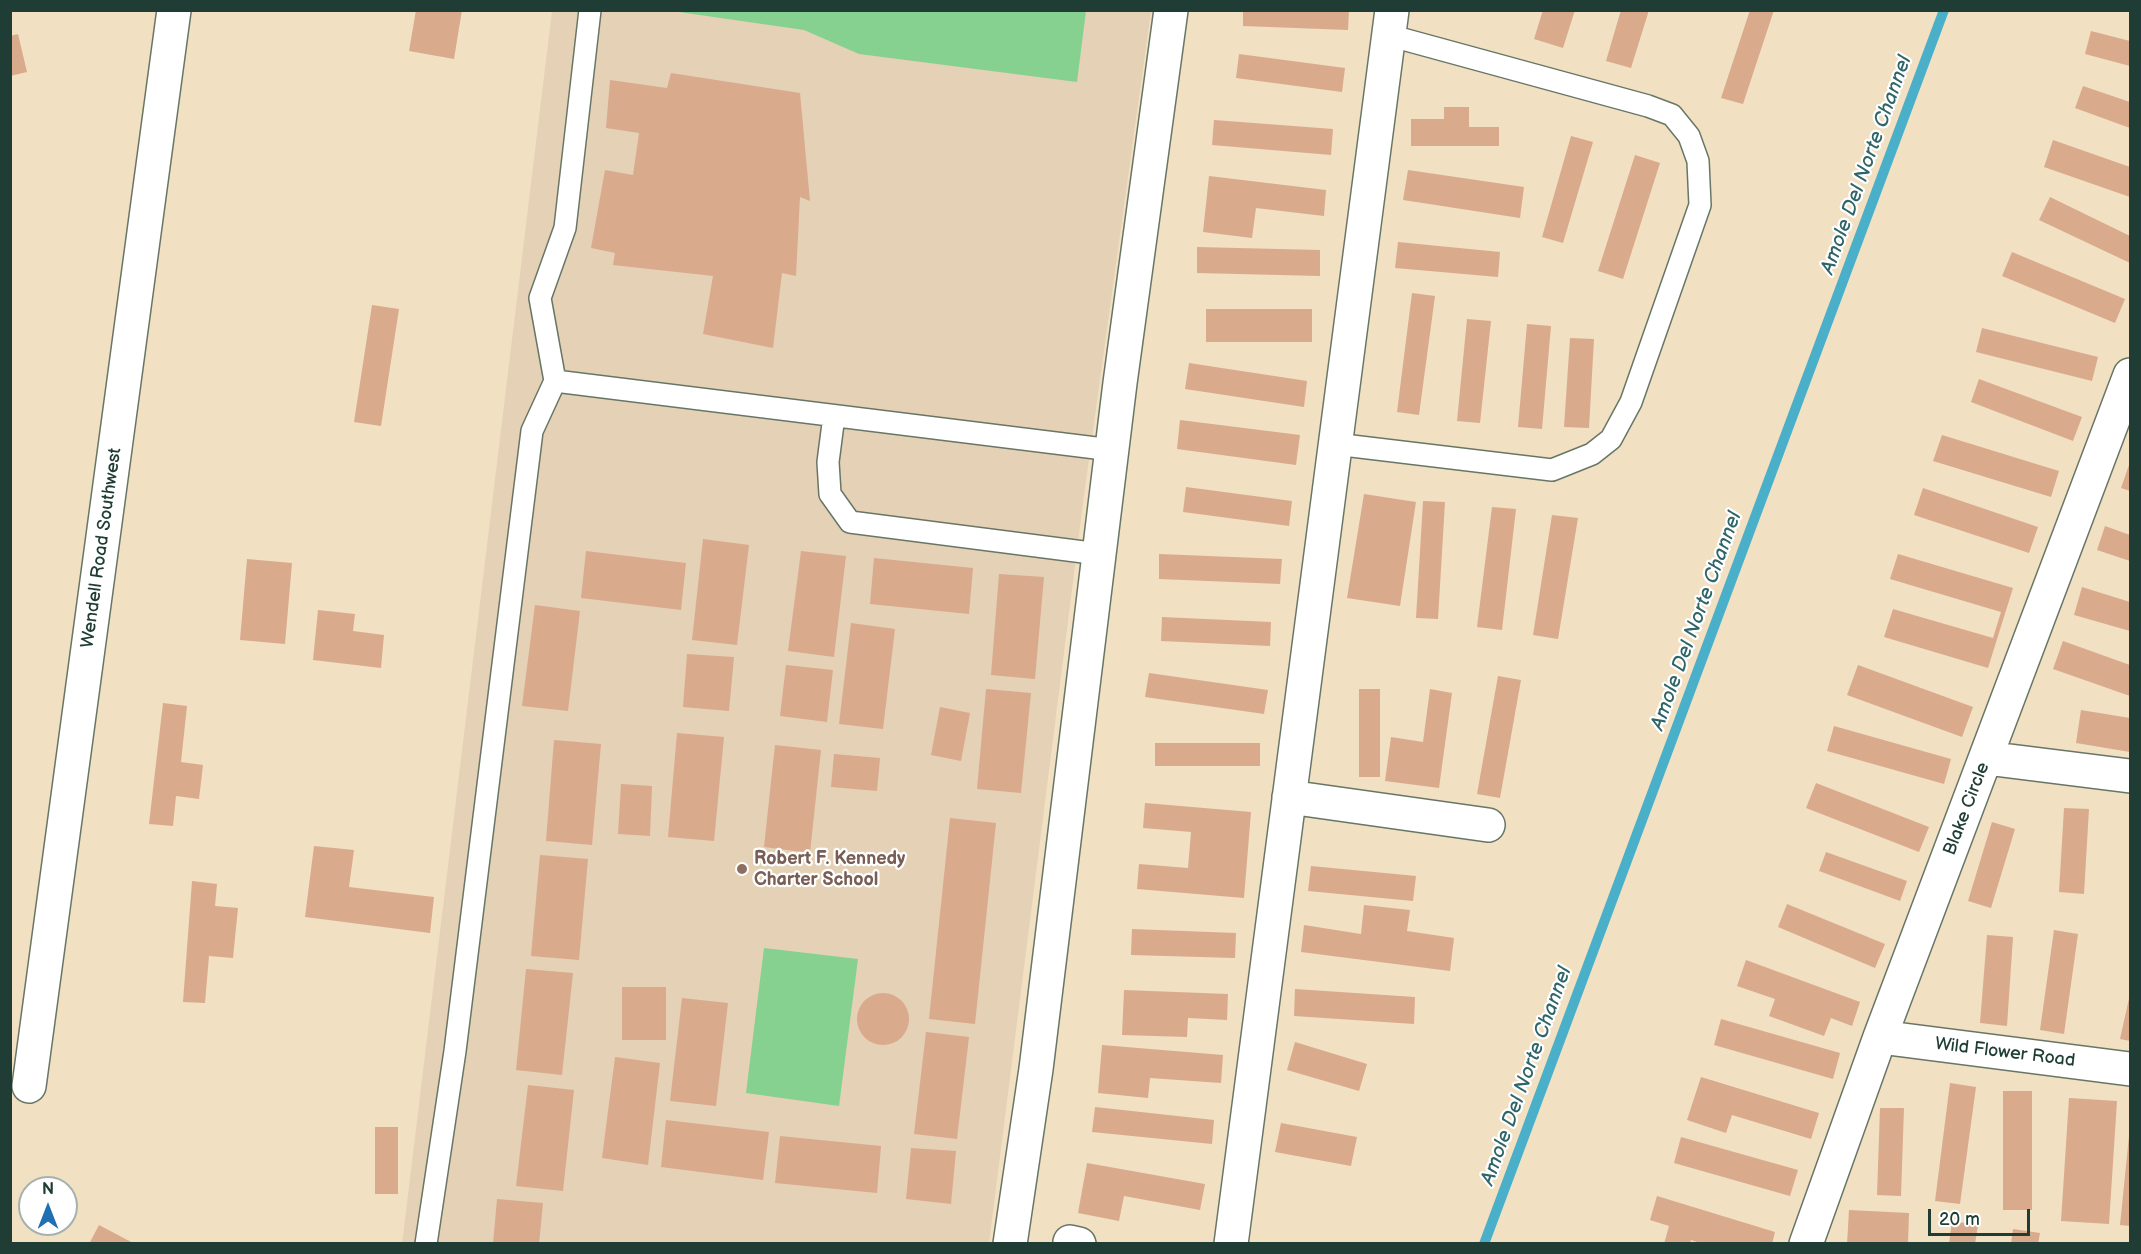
<!DOCTYPE html>
<style>
body{margin:0}
#map{position:relative;width:2141px;height:1254px;overflow:hidden;background:#f1e0c2;font-family:"Balsamiq Sans",sans-serif}
canvas{display:block}
.frame{position:absolute;inset:0;border:12px solid #1f3d34;pointer-events:none}
.north{position:absolute;left:18px;top:1176px;width:60px;height:60px;box-sizing:border-box;background:#fff;border:2px solid #a5b1ae;border-radius:50%;rotate:0deg;font-size:16px;font-weight:700;line-height:24px;text-align:center;color:#1f3d34}
.north::after{content:'';display:block;margin:auto;width:21px;height:27px;background:#1f6fb2;clip-path:polygon(50% 0,100% 100%,50% 72%,0 100%)}
.scale{position:absolute;left:1928px;top:1209px;width:102px;height:27px;box-sizing:border-box;border:3px solid #1f3d34;border-top:0;padding-left:8px;font-size:18px;line-height:21px;white-space:nowrap;color:#1f3d34;-webkit-text-stroke:4px #fff;paint-order:stroke}
</style>
<div id="map">
<canvas width="2141" height="1254"></canvas>
<div class="frame"></div>
<div class="north">N</div>
<div class="scale">20 m</div>
</div>
<script>
const context = document.querySelector('canvas').getContext('2d');
context.lineJoin = 'round';
function fill(path, color) { context.fillStyle = color; context.fill(path, 'evenodd'); }
const shape = rows => new Path2D(rows.map(r => 'M' + r).join(''));
function strokePath(path, color, width, dash) { context.strokeStyle = color; context.lineWidth = width; context.lineCap = dash ? 'butt' : 'round'; context.setLineDash(dash || []); context.stroke(path); }
function drawText(font, color, halo, rows, align = 'center') {
  context.font = font + ' "Balsamiq Sans",sans-serif'; context.lineWidth = 4.5; context.setLineDash([]); context.textBaseline = 'middle'; context.strokeStyle = halo; context.fillStyle = color; for (const [text, x, y, turn = 0] of rows) {
    context.save(); context.translate(x, y); context.rotate((+turn || 0) * Math.PI / 180); context.textAlign = isNaN(turn) ? turn : align; if (halo) context.strokeText(text, 0, 0); context.fillText(text, 0, 0); context.restore();
  }
}
const built = shape([
 [552,11,1151,11,1084,495,989,1243,402,1244]
]);
const green = shape([
 [665,10,1086,10,1086,11,1077,82,859,54,804,30],
 [764,948,858,959,839,1106,746,1093]
]);
const stream = shape([
 [1484,1244,1944,10]
]);
const building = shape([
 [416,10,462,10,454,59,409,51],
 [1243,10,1349,10,1348,30,1243,26],
 [1543,10,1575,10,1563,48,1534,39],
 [1621,10,1649,10,1631,68,1606,61],
 [1750,10,1774,10,1743,104,1721,98],
 [2091,31,2130,41,2130,66,2085,54],
 [18,34,27,72,10,76,10,36],
 [1239,54,1345,68,1342,92,1236,78],
 [671,73,800,93,810,201,800,197,796,276,782,273,773,348,703,334,713,276,613,265,615,253,591,248,605,170,633,175,639,133,606,128,610,80,667,88],
 [2083,86,2130,102,2130,128,2075,108],
 [1444,107,1469,107,1469,127,1499,127,1499,146,1411,146,1411,119,1444,119],
 [1214,120,1333,129,1331,155,1212,145],
 [1571,136,1593,142,1563,243,1542,237],
 [2053,140,2130,167,2130,197,2044,167],
 [1635,155,1660,163,1623,279,1598,271],
 [1408,170,1524,187,1520,218,1403,200],
 [1209,176,1326,190,1324,216,1256,208,1252,238,1203,232],
 [2050,197,2130,236,2130,263,2039,220],
 [1398,242,1500,252,1498,277,1395,268],
 [1197,247,1320,250,1320,276,1197,273],
 [2012,252,2125,299,2115,323,2002,276],
 [1412,293,1435,296,1419,415,1397,412],
 [372,305,399,309,381,426,354,422],
 [1206,309,1312,309,1312,342,1206,342],
 [1467,319,1491,321,1480,423,1457,421],
 [1527,324,1551,326,1542,429,1518,427],
 [1982,328,2098,357,2092,381,1976,352],
 [1570,338,1594,339,1589,428,1564,427],
 [1189,363,1307,381,1304,407,1185,389],
 [1979,379,2082,417,2073,441,1971,402],
 [1180,420,1300,435,1296,465,1177,449],
 [1942,435,2059,471,2051,497,1933,461],
 [2130,462,2130,491,2121,488],
 [1186,487,1292,501,1289,526,1183,512],
 [1923,488,2038,527,2029,553,1914,515],
 [1364,494,1416,502,1400,606,1347,598],
 [1423,501,1445,502,1438,619,1416,618],
 [1492,507,1516,509,1502,630,1477,627],
 [1552,515,1578,518,1558,639,1533,635],
 [2105,526,2130,535,2130,561,2097,550],
 [703,539,749,545,737,645,692,640],
 [586,551,686,563,681,610,581,598],
 [801,551,846,556,834,657,788,651],
 [1159,554,1282,559,1280,584,1159,579],
 [1898,554,2013,588,1988,668,1884,637,1893,609,1993,638,2001,612,1890,579],
 [874,558,973,568,969,614,870,604],
 [247,559,292,563,285,644,240,640],
 [999,574,1044,577,1035,679,991,675],
 [2082,587,2130,602,2130,631,2074,615],
 [535,605,580,611,568,711,522,706],
 [318,610,355,614,353,631,384,635,381,668,313,660],
 [1162,617,1271,622,1270,646,1161,641],
 [851,623,895,629,883,729,839,724],
 [2063,641,2130,665,2130,696,2053,669],
 [687,654,734,657,729,711,683,707],
 [786,665,833,670,827,722,780,716],
 [1858,665,1973,707,1962,737,1847,695],
 [1149,673,1268,690,1264,714,1145,697],
 [1498,676,1521,680,1500,798,1477,794],
 [986,689,1031,693,1021,793,977,789],
 [1359,689,1380,689,1380,777,1359,777],
 [1430,689,1452,693,1439,788,1385,781,1391,737,1423,742],
 [163,703,187,706,181,762,203,765,199,799,176,796,173,826,149,824],
 [940,707,970,713,961,761,931,755],
 [2081,710,2130,718,2130,752,2076,743],
 [1834,726,1951,759,1944,784,1827,751],
 [677,733,724,737,714,841,668,837],
 [554,740,601,744,592,845,546,841],
 [1155,743,1260,743,1260,766,1155,766],
 [775,745,821,750,810,853,764,847],
 [834,754,880,758,877,791,831,787],
 [1816,783,1929,827,1919,852,1806,808],
 [621,784,652,786,650,836,618,834],
 [1145,803,1251,812,1244,898,1137,889,1139,864,1188,868,1191,832,1143,828],
 [2064,808,2089,809,2084,894,2059,892],
 [950,818,996,823,975,1024,929,1019],
 [1992,822,2015,829,1991,908,1968,901],
 [314,846,354,850,349,887,434,897,430,933,305,917],
 [1826,852,1907,881,1900,901,1819,871],
 [540,855,588,859,579,960,531,956],
 [1311,866,1416,876,1413,901,1308,891],
 [192,881,217,884,215,906,238,908,233,958,209,956,205,1003,183,1002],
 [1787,904,1885,944,1875,968,1778,927],
 [1364,905,1410,910,1407,931,1454,938,1450,971,1301,952,1304,925,1361,934],
 [1132,929,1236,933,1235,958,1131,955],
 [2054,930,2078,934,2064,1034,2040,1030],
 [1987,935,2013,937,2007,1026,1980,1023],
 [1746,960,1860,1002,1852,1026,1831,1018,1824,1036,1769,1016,1775,999,1737,986],
 [526,969,573,973,562,1075,516,1070],
 [622,987,666,987,666,1040,622,1040],
 [1295,989,1415,997,1414,1024,1294,1016],
 [1124,990,1228,994,1227,1020,1188,1018,1187,1037,1122,1035],
 '857 1019a26 26 0 1 1 52 0a26 26 0 1 1-52 0Z',
 [2130,994,2130,1041,2120,1039],
 [682,998,728,1003,716,1106,670,1101],
 [1721,1019,1840,1053,1833,1079,1714,1045],
 [926,1032,969,1037,957,1139,914,1134],
 [1295,1042,1367,1064,1359,1091,1287,1070],
 [1102,1045,1223,1055,1221,1083,1150,1078,1148,1098,1098,1093],
 [615,1057,660,1063,648,1165,602,1158],
 [1701,1077,1819,1113,1811,1139,1732,1115,1726,1133,1687,1120],
 [1950,1083,1976,1087,1960,1204,1935,1201],
 [528,1085,574,1090,563,1191,516,1186],
 [2003,1091,2032,1091,2032,1210,2003,1210],
 [2069,1098,2117,1101,2109,1224,2061,1221],
 [1095,1107,1214,1120,1212,1144,1092,1132],
 [1880,1108,1904,1108,1901,1196,1877,1195],
 [666,1120,769,1132,763,1180,661,1167],
 [1281,1123,1357,1137,1351,1166,1275,1152],
 [375,1127,398,1127,398,1194,375,1194],
 [780,1136,881,1146,877,1193,775,1183],
 [2129,1136,2130,1136,2130,1226,2120,1225],
 [1681,1137,1798,1170,1790,1196,1674,1163],
 [911,1148,956,1151,951,1204,906,1199],
 [1087,1163,1205,1184,1200,1210,1124,1196,1119,1221,1078,1213],
 [1657,1196,1775,1232,1772,1244,1703,1244,1691,1240,1690,1244,1664,1244,1669,1226,1650,1220],
 [497,1199,543,1203,539,1244,493,1244],
 [1849,1210,1909,1213,1908,1244,1847,1244],
 [1952,1221,1978,1225,1975,1244,1949,1244],
 [99,1225,135,1244,89,1244],
 [2013,1229,2040,1233,2038,1244,2011,1244]
]);
const service = shape([
 [555,381,1112,450],
 [834,416,828,462,830,494,850,522,1099,554],
 [1335,444,1552,470,1592,454,1611,439,1631,402,1700,205,1698,161,1689,136,1672,115,1648,106,1388,35],
 [426,1244,455,1051,532,431,555,381,540,298,565,228,590,10]
]);
const minor = shape([
 [1986,758,2130,776],
 [1289,797,1488,825],
 [1880,1037,2130,1069],
 [29,1086,174,10],
 [1070,1242,1079,1244],
 [1010,1244,1036,1069,1120,383,1171,10],
 [1231,1244,1392,10],
 [1806,1244,1880,1037,2130,375]
]);
const markers = [
 [742,869,6,"#8d6e63"]
];
const streetNames = [
 ["Wendell Road Southwest",102,548,-82],
 ["Blake Circle",1967,809,-69],
 ["Wild Flower Road",2005,1053,7]
];
const educationNames = [
 ["Robert F. Kennedy",754,859],
 ["Charter School",754,880]
];
const waterNames = [
 ["Amole Del Norte Channel",1867,165,-70],
 ["Amole Del Norte Channel",1697,621,-70],
 ["Amole Del Norte Channel",1527,1076,-70]
];
fill(built, '#e5d1b6');
fill(green, '#86d18f');
strokePath(stream, '#4aafc9', 10);
fill(building, '#daaa8d');
strokePath(service, '#687666', 24);
strokePath(minor, '#687666', 36);
strokePath(service, '#fff', 21);
strokePath(minor, '#fff', 33);
for (const [x, y, r, color] of markers) { const dot = new Path2D(); dot.arc(x, y, r, 0, 2 * Math.PI); context.fillStyle = color; context.fill(dot); strokePath(dot, '#fff', 2); }
drawText('18px', '#1f3d34', '#fff', streetNames);
drawText('bold 18px', '#785e54', '#fff', educationNames, 'left');
drawText('italic 20px', '#2e6568', '#fff', waterNames);
</script>
